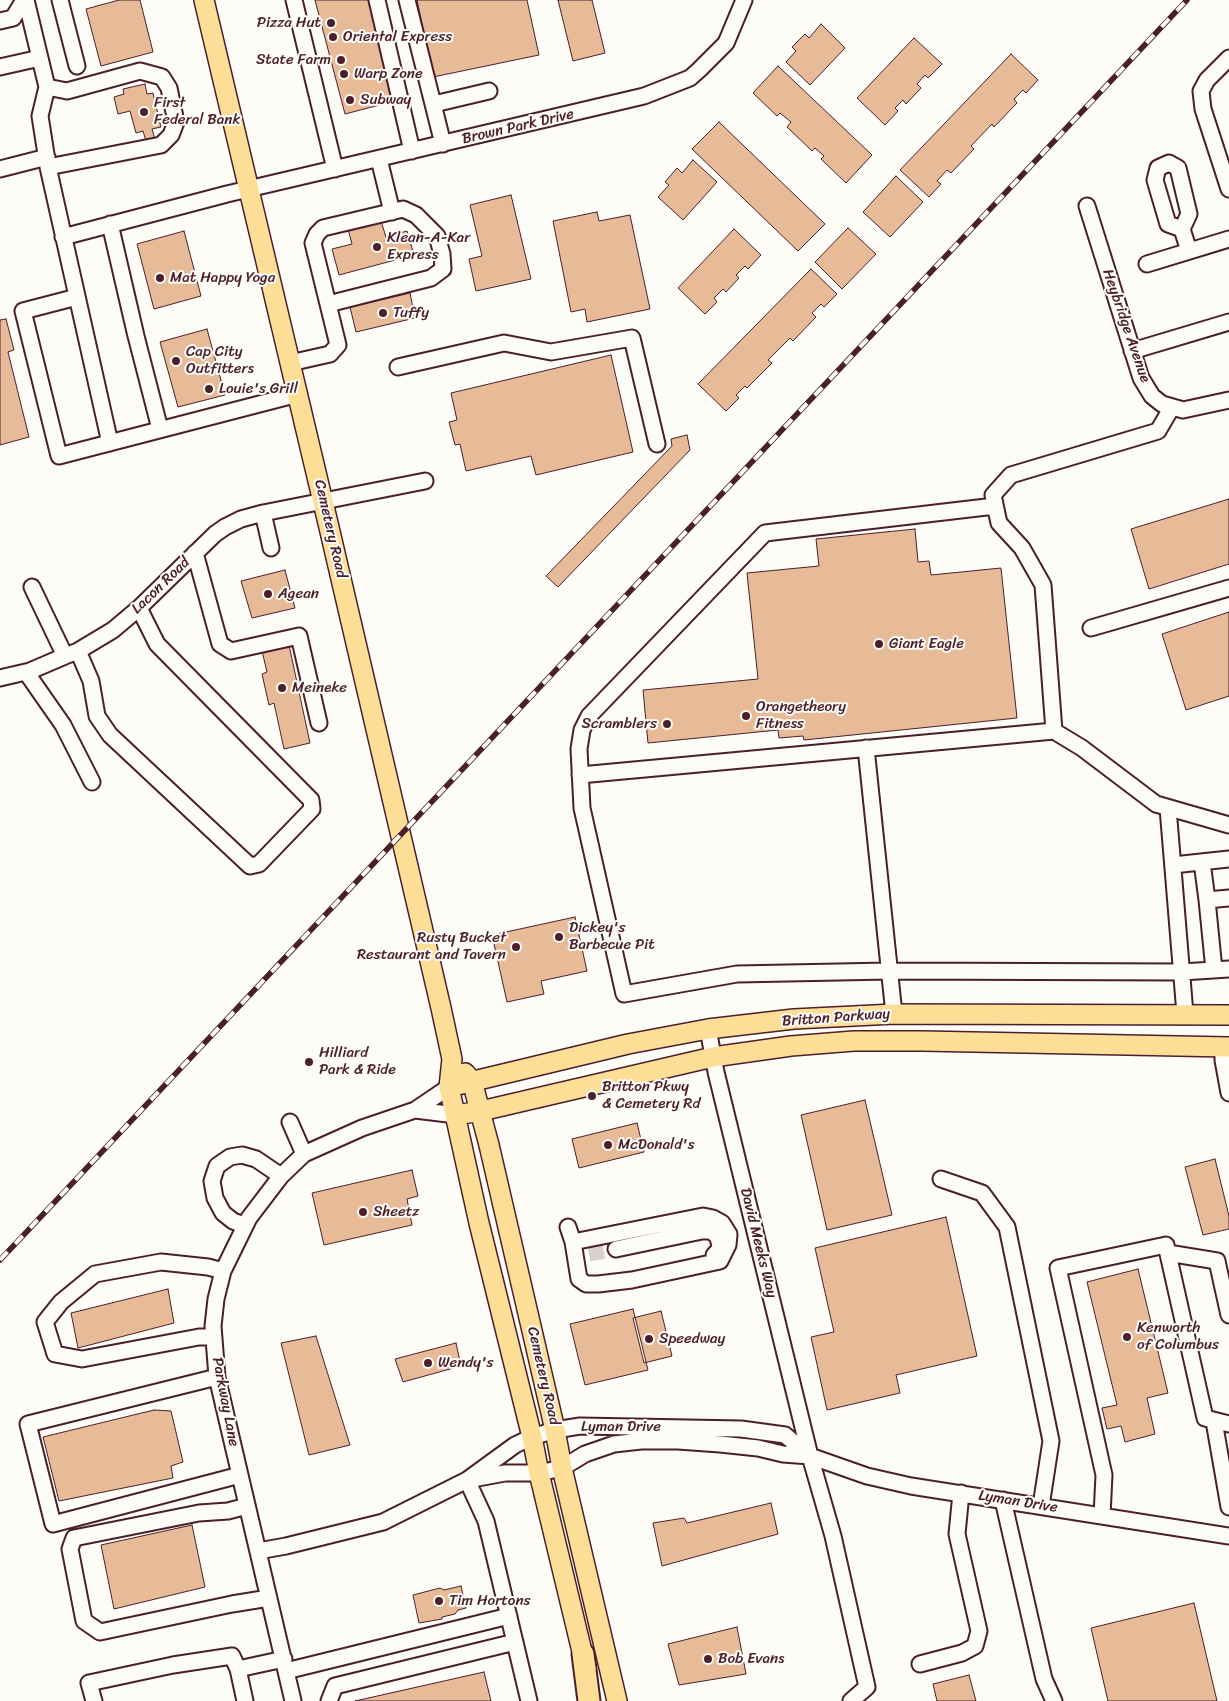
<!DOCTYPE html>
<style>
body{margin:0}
canvas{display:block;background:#fdfcf7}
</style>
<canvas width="1229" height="1701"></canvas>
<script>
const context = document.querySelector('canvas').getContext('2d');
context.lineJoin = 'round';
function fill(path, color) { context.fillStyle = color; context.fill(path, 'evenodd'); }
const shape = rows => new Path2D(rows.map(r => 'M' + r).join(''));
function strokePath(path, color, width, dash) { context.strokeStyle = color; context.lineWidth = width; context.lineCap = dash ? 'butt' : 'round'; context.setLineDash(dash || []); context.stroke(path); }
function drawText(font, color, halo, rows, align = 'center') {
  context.font = font + ' Sriracha,sans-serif'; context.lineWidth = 4; context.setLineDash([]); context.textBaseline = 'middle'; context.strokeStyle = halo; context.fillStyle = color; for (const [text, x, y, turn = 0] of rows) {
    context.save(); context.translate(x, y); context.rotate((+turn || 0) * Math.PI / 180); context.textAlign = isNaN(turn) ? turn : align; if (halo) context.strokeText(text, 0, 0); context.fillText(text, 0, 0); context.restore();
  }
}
const building = shape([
 [119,0,140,0,153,52,101,66,86,9,119,0],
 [315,0,369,0,395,101,345,114,315,0],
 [417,0,527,0,539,55,433,77,417,0],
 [558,0,592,0,605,53,573,61,558,0],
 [821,24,845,48,810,85,786,62,796,51,792,47,805,34,809,38,821,24],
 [914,38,942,64,928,78,925,75,917,84,921,88,906,104,903,100,895,108,898,111,885,125,857,98,914,38],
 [1011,54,1038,80,1026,93,1023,90,1014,99,1017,103,994,127,992,124,971,146,974,149,951,173,947,170,937,181,941,184,929,197,900,170,1011,54],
 [778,66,872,155,846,183,821,159,824,156,815,148,812,151,787,127,791,122,780,113,777,116,753,93,778,66],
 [145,84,147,94,153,93,161,127,152,129,155,139,146,141,143,131,136,133,130,111,118,114,114,97,124,94,123,89,145,84],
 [719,122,825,224,798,251,692,149,719,122],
 [693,160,717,182,683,220,658,197,669,185,665,182,677,168,682,173,693,160],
 [896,176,923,202,890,237,863,212,896,176],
 [511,195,531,279,476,291,469,259,482,256,470,205,511,195],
 [597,212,599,221,630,215,650,309,587,322,585,309,571,312,553,221,597,212],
 [381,221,386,237,407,231,414,255,339,275,332,249,352,244,348,229,381,221],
 [848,228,876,254,842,289,815,262,848,228],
 [734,229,761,255,748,269,745,266,736,275,739,278,726,292,723,289,714,298,717,302,705,314,678,288,734,229],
 [184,231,201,296,154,309,137,244,184,231],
 [811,269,837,294,824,307,821,304,812,313,816,317,793,341,790,338,768,360,772,363,747,388,745,386,736,395,739,398,726,411,698,384,811,269],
 [410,293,415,318,356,332,350,307,410,293],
 [6,319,14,350,8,352,29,437,0,445,0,320,6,319],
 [207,329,225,395,178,407,160,342,207,329],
 [611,355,633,452,536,475,531,456,466,471,460,444,455,445,449,422,457,420,451,393,611,355],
 [687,435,690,450,558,587,546,576,672,446,671,439,687,435],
 [1229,499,1229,564,1149,589,1131,529,1229,499],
 [915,529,918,562,929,561,931,575,1001,568,1017,718,804,740,803,736,779,738,778,730,648,743,643,690,758,679,747,573,819,566,816,539,915,529],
 [285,570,295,608,252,618,241,581,285,570],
 [1229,612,1229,696,1186,710,1162,634,1229,612],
 [289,645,310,743,284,749,274,703,269,705,262,674,267,672,262,651,289,645],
 [575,917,587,971,541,981,544,994,507,1002,492,935,575,917],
 [865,1100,892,1215,827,1230,801,1115,865,1100],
 [637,1123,644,1152,579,1168,572,1139,637,1123],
 [1215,1159,1229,1216,1229,1229,1203,1235,1185,1167,1215,1159],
 [412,1170,418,1196,407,1199,412,1225,324,1245,312,1193,412,1170],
 [946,1217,977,1356,896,1375,900,1393,827,1410,811,1337,834,1332,815,1248,946,1217],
 [1138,1269,1168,1393,1147,1398,1155,1434,1125,1442,1121,1426,1107,1429,1102,1408,1117,1405,1087,1282,1138,1269],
 [168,1289,174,1323,78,1348,71,1313,168,1289],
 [633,1309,648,1370,585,1385,570,1324,633,1309],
 [661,1311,672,1356,644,1363,633,1318,661,1311],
 [316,1336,350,1445,309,1455,281,1343,316,1336],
 [456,1343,461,1366,403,1382,395,1359,456,1343],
 [154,1410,171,1411,183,1462,171,1466,173,1478,59,1501,43,1437,154,1410],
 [771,1503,778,1534,662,1566,653,1523,684,1518,687,1523,771,1503],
 [192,1525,205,1587,114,1609,101,1545,192,1525],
 [461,1586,466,1608,458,1610,455,1614,442,1617,442,1619,419,1623,413,1595,440,1588,444,1590,461,1586],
 [1194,1603,1217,1701,1108,1701,1091,1628,1194,1603],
 [737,1627,746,1674,679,1685,668,1644,737,1627],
 [484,1672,491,1701,355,1701,484,1672],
 [969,1675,976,1701,937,1701,933,1684,969,1675]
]);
const minorTunnel = shape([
 [589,1254,616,1249]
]);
const minor = shape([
 [26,0,47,87,40,116,48,167,110,443],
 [60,0,77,66],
 [294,0,335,169],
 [377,0,412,151],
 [407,0,443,144],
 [0,21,13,18,24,0],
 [1229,58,1207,80,1201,91,1203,109,1229,189],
 [0,67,40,58],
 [47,87,67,91,140,71,162,77,169,88,176,122,171,135,161,145,48,167],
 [434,104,489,91],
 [379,159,392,212],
 [0,169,47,157],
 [1087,206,1141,378,1152,396,1162,404,1183,410,1229,400],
 [110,224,136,336,160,429],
 [1182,229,1168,224,1155,180,1158,168,1169,163,1178,168,1189,214,1182,229,1189,251],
 [63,237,227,194,644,96,690,78,699,70,726,43,744,0],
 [1147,264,1229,239],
 [77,297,23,311,59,456,298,394],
 [1132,351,1229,322],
 [290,363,330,354,338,345,328,304,313,243,317,234,323,228,403,209,416,215,437,236,442,254,443,269,431,278,328,304],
 [398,367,504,343,551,352,632,338,657,444],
 [995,506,765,533,589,716,582,730,579,749,582,808,624,994,737,974,889,971,1182,972,1229,969],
 [263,513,271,548],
 [195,553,220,644,231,651,299,636,319,723],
 [32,587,65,656],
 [1091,628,1229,588],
 [78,651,91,681,97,716,110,735,250,866,259,864,312,809,311,800,157,644,139,608],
 [26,672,63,725,92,782],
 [0,678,30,671,65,656,78,651,113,630,139,608,215,534,225,527,241,519,263,513,425,481],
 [1054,731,1043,585,1022,548,999,523,993,495,1011,475,1158,431,1172,407],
 [866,748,894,1014],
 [580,775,1054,731,1082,748,1156,804,1229,825],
 [1168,808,1185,1014],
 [1202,862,1207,900],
 [1173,865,1229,859],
 [1214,970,1207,900,1229,898],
 [708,1029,716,1072,810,1456,833,1536,867,1687,851,1701],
 [1223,1047,1223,1060,1229,1093],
 [415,1110,456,1115],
 [290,1122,304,1154],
 [941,1179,982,1193,1007,1227,1051,1441,1041,1506],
 [244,1225,233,1221,223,1213,215,1198,212,1181,217,1166,230,1157,242,1155,256,1159,281,1176],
 [568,1227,573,1242,579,1279,586,1284,598,1284,632,1280,720,1261,728,1245,729,1234,722,1223,713,1218,703,1216,573,1242],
 [616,1249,702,1231,711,1231,717,1236,719,1241,720,1249,714,1255],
 [1168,1253,1217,1261,1229,1315],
 [214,1337,199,1337,82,1359,55,1354,45,1322,61,1302,95,1274,161,1262,208,1267,223,1271],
 [217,1377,28,1424,53,1524,240,1475],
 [1214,1421,1229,1507],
 [467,1480,505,1473,539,1473,562,1468,585,1454,614,1444,641,1441,678,1441,720,1444,758,1448,783,1454,810,1456,867,1476,911,1486,1229,1536],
 [467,1480,486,1521,529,1701],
 [1003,1500,1044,1679,1054,1701],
 [247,1506,228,1511,199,1513,74,1538,70,1549,84,1621,100,1632,232,1604,269,1598],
 [1102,1516,1104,1475,1058,1268,1166,1245,1205,1418,1229,1424],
 [258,1551,286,1546,383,1522,467,1480,515,1445,532,1437,555,1430,580,1426,741,1429,785,1435,810,1456],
 [920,1664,962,1653,975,1646,979,1631,957,1534,961,1493],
 [238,1669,245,1701],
 [286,1671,509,1616],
 [94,1701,89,1683,173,1665,232,1656,238,1669,284,1659],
 [293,1701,217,1377,213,1326,216,1299,223,1271,249,1218,281,1176,304,1154,362,1128,415,1110,449,1087],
 [329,1701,335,1686,515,1642]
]);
const major = shape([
 [204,0,328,523,441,1008,452,1059,449,1087,479,1223,532,1437,539,1473,586,1668],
 [465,1073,472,1081,489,1145,555,1430,562,1468,617,1701],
 [449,1087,628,1044,708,1029,794,1019,894,1014,1229,1015],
 [456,1115,481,1111,713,1057,791,1046,854,1041,922,1041,1229,1047]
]);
const highway = shape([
 [583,1654,589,1701]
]);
const rail = shape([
 [0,1260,1187,0]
]);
const markers = [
 [331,23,5,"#4a1f2b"],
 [333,37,5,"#4a1f2b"],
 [341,60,5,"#4a1f2b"],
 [344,74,5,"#4a1f2b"],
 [350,100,5,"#4a1f2b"],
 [144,112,5,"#4a1f2b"],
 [377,247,5,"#4a1f2b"],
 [160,278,5,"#4a1f2b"],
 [383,313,5,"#4a1f2b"],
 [176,361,5,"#4a1f2b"],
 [209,389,5,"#4a1f2b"],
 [268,594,5,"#4a1f2b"],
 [879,644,5,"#4a1f2b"],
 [282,688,5,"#4a1f2b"],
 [746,716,5,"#4a1f2b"],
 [667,724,5,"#4a1f2b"],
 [559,937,5,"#4a1f2b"],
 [516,947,5,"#4a1f2b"],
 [309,1062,5,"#4a1f2b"],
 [592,1096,5,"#4a1f2b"],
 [608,1145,5,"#4a1f2b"],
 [363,1212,5,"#4a1f2b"],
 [1127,1337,5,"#4a1f2b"],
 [649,1339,5,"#4a1f2b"],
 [428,1363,5,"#4a1f2b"],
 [439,1601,5,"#4a1f2b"],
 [708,1659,5,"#4a1f2b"]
];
const poiNames = [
 ["Pizza Hut",321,23,"right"],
 ["Oriental Express",343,37],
 ["State Farm",331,60,"right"],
 ["Warp Zone",354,74],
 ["Subway",360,100],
 ["First",154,103],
 ["Federal Bank",154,120],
 ["Klean-A-Kar",387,238],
 ["Express",387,255],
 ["Mat Happy Yoga",170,278],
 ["Tuffy",393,313],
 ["Cap City",186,352],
 ["Outfitters",186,369],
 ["Louie's Grill",219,389],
 ["Agean",278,594],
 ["Giant Eagle",889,644],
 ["Meineke",292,688],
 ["Orangetheory",756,707],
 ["Fitness",756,724],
 ["Scramblers",657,724,"right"],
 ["Dickey's",569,928],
 ["Barbecue Pit",569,945],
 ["Rusty Bucket",506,938,"right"],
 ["Restaurant and Tavern",506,955,"right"],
 ["Hilliard",319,1053],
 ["Park & Ride",319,1070],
 ["Britton Pkwy",602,1087],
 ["& Cemetery Rd",602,1104],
 ["McDonald's",618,1145],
 ["Sheetz",373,1212],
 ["Kenworth",1137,1328],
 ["of Columbus",1137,1345],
 ["Speedway",659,1339],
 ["Wendy's",438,1363],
 ["Tim Hortons",449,1601],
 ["Bob Evans",718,1659]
];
const streetNames = [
 ["Brown Park Drive",518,127,-13],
 ["Heybridge Avenue",1126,326,71],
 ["Cemetery Road",330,529,77],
 ["Lacon Road",161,586,-44],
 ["Britton Parkway",836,1018,-4],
 ["David Meeks Way",758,1243,76],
 ["Cemetery Road",543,1376,77],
 ["Parkway Lane",225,1402,79],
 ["Lyman Drive",621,1427],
 ["Lyman Drive",1018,1502,9]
];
fill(building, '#e7bb97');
strokePath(building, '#4a1f2b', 1);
strokePath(minorTunnel, '#d9d0ce', 15, [15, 8]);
strokePath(minor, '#4a1f2b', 19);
strokePath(major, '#4a1f2b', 22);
strokePath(highway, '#4a1f2b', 25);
strokePath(minor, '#fdfcf7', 15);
strokePath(major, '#fcde96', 19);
strokePath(highway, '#fcde96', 21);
strokePath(rail, '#4a1f2b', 5.5);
strokePath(rail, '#fdfcf7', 4, [11]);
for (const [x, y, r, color] of markers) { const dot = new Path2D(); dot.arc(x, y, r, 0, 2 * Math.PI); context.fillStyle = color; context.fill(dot); strokePath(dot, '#fdfcf7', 2); }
drawText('15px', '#4a1f2b', '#fdfcf7', poiNames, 'left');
drawText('15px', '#4a1f2b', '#fdfcf7', streetNames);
</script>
